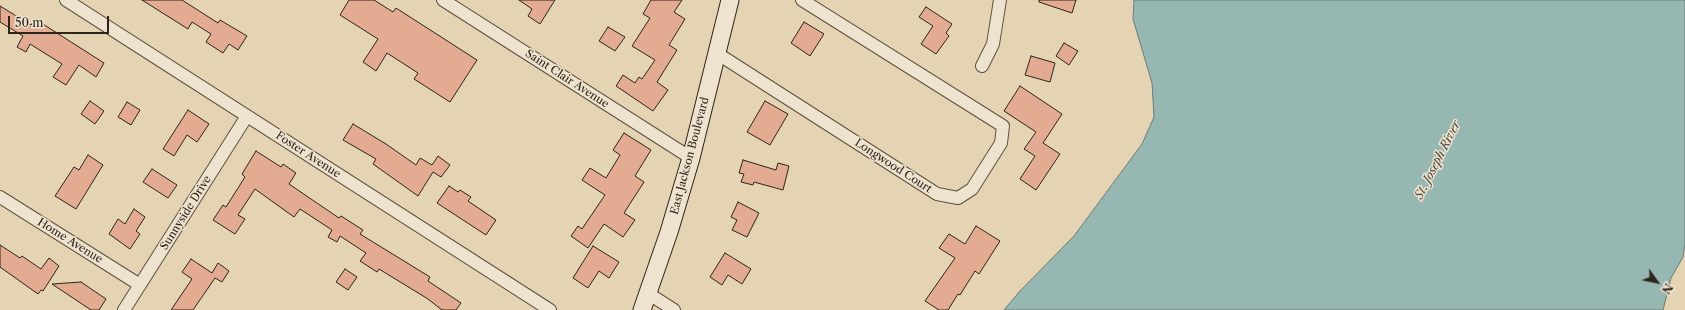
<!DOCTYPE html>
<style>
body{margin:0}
#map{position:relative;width:1685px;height:310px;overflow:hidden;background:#e5d4b4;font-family:"Libre Caslon Text",serif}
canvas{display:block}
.north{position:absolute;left:1637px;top:262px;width:40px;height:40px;-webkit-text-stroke:3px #eee3ce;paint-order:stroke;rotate:123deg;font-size:11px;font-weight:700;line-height:16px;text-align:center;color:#2e2419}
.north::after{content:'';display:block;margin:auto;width:14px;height:18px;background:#2e2419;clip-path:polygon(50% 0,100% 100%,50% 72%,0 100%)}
.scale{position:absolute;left:8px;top:16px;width:101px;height:18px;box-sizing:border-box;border:2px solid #2e2419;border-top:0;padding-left:5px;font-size:12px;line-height:14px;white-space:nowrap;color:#2e2419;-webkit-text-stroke:3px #eee3ce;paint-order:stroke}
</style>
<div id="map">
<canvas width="1685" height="310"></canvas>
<div class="north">N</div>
<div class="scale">50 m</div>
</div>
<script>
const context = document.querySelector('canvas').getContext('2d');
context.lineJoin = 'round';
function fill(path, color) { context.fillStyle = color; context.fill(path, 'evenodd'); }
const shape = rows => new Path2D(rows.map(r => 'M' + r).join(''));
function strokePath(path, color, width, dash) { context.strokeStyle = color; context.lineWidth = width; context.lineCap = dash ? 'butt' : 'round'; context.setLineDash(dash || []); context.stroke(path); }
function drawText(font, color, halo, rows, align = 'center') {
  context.font = font + ' "Libre Caslon Text",serif'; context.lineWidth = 3; context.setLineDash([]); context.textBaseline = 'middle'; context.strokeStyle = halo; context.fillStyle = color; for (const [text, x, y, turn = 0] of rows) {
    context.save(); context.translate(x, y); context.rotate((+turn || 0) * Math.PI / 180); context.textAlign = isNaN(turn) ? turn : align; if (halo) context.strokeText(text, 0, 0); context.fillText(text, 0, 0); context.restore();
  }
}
const water = shape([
 [1134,0,1685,0,1685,244,1683,257,1671,278,1663,310,1004,310,1020,291,1074,236,1142,144,1154,117,1152,83,1133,19,1134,0]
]);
const building = shape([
 [142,0,182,0,218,23,220,20,247,36,238,50,229,44,223,53,206,42,211,34,192,22,188,29,142,0],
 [349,0,374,0,393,12,396,8,477,60,450,102,414,79,418,73,387,53,376,71,363,62,378,39,340,15,349,0],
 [519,0,555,0,540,24,528,16,532,9,519,0],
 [651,0,682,0,674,12,685,19,669,45,677,50,657,82,668,90,653,111,616,86,623,75,635,83,639,77,642,79,655,60,632,46,650,18,643,14,651,0],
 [1039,0,1076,0,1072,13,1039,2,1039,0],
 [0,6,31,25,35,19,104,63,96,77,79,65,66,85,53,77,62,64,30,44,26,52,17,47,23,36,0,22,0,6],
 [926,7,952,24,946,33,949,36,936,54,921,44,933,26,919,17,926,7],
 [804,22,824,34,810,56,791,43,804,22],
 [608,27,625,37,615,51,599,41,608,27],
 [1064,43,1078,51,1069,65,1056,56,1064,43],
 [1031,56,1055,63,1050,82,1025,75,1031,56],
 [1020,86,1062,114,1043,143,1060,154,1036,190,1020,179,1035,156,1024,149,1036,132,1004,111,1020,86],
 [90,101,104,111,95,124,81,114,90,101],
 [765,101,788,114,770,145,747,132,765,101],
 [127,102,140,110,131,125,118,117,127,102],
 [188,110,209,124,197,142,187,135,174,156,163,149,188,110],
 [353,124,386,144,416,165,420,158,432,165,438,156,450,165,441,177,433,172,418,196,373,164,376,159,343,140,353,124],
 [624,133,651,150,635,176,644,182,624,213,635,220,623,237,604,224,588,248,571,236,578,226,582,229,605,195,582,180,590,168,606,178,620,155,613,150,624,133],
 [256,151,281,167,283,164,296,173,289,184,339,218,341,216,363,230,360,234,430,277,428,281,461,303,456,310,442,310,428,299,379,269,377,272,360,261,366,253,340,236,337,242,328,237,332,230,300,209,294,217,255,189,238,215,245,219,235,234,213,220,223,205,226,207,245,177,242,174,256,151],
 [88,155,103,165,76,209,55,196,74,167,79,170,88,155],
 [743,160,776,170,778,163,789,166,783,190,754,182,753,185,741,182,744,174,739,173,743,160],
 [152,169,177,185,168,198,143,182,152,169],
 [449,186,458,192,460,190,471,197,468,201,496,220,486,235,437,203,449,186],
 [738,202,759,213,747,237,732,230,737,220,731,217,738,202],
 [134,209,145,217,136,231,140,234,130,249,109,234,118,219,125,224,134,209],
 [976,226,1000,241,979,274,975,271,960,295,958,294,948,310,939,310,925,301,955,258,939,248,949,234,965,244,976,226],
 [0,245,20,258,22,256,41,269,49,258,59,266,43,291,41,290,38,294,0,267,0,245],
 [593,246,619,262,609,278,599,271,588,288,573,278,593,246],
 [725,253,751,269,742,284,728,275,722,285,710,277,725,253],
 [191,259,212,273,218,263,229,271,222,282,215,278,193,310,171,310,192,279,182,272,191,259],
 [345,269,357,277,348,290,336,282,345,269],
 [81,282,106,299,99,310,91,310,52,284,81,282]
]);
const street = shape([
 [66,0,550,310],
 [443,0,691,158],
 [718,54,937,194,958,198,972,189,1001,143,1003,126,802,0],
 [982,66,993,44,1000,0],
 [0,197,140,285],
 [649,294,674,310],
 [124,310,247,116]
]);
const secondary = shape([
 [642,310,669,232,691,158,730,0]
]);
const streetNames = [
 ["Saint Clair Avenue",567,79,33],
 ["Foster Avenue",308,155,33],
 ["East Jackson Boulevard",690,156,-75],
 ["Longwood Court",893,166,33],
 ["Sunnyside Drive",186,213,-58],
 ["Home Avenue",70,241,32]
];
const waterNames = [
 ["St. Joseph River",1438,160,-63]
];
fill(water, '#97b7b3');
strokePath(water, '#6d7c75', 1);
fill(building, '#e3ac92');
strokePath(building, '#2e2419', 1);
strokePath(street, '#5c5040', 14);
strokePath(secondary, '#2e2419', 19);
strokePath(street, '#eee3ce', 12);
strokePath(secondary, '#eee3ce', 17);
drawText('11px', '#2e2419', '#eee3ce', streetNames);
drawText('italic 12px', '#484940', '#eee3ce', waterNames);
</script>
